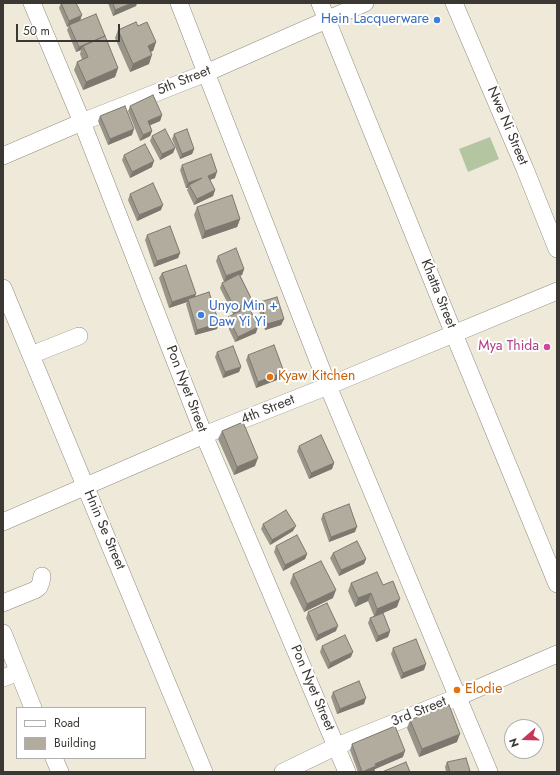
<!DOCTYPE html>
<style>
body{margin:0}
#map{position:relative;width:560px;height:775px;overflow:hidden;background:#efe9da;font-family:Jost,sans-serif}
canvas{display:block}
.frame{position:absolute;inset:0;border:4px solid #3b3833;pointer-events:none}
.legend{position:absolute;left:16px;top:707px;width:130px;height:52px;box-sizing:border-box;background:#fff;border:1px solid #b1afad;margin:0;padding:5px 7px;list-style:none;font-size:12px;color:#3b3833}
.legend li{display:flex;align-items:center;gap:8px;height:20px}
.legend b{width:20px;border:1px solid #b1afad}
.north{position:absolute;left:504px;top:719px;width:40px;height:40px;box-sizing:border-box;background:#fff;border:1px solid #b1afad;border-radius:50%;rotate:250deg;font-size:11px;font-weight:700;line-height:16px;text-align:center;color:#3b3833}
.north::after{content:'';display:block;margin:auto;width:14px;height:18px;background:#c63658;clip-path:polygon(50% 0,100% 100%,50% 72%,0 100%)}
.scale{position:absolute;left:16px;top:24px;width:104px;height:18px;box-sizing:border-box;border:2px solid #3b3833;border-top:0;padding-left:5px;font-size:12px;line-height:14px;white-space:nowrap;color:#3b3833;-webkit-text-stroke:3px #fff;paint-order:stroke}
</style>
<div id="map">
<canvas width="560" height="775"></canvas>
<div class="frame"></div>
<ul class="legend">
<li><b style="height:5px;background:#fff"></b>Road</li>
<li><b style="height:11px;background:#b2ac9e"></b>Building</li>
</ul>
<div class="north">N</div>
<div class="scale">50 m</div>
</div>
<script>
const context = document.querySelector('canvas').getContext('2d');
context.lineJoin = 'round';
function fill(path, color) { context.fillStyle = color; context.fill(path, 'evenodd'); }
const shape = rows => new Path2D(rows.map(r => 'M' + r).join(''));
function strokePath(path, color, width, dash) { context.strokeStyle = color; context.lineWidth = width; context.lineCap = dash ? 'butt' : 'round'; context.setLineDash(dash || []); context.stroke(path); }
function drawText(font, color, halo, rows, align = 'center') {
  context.font = font + ' Jost,sans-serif'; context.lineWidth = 4; context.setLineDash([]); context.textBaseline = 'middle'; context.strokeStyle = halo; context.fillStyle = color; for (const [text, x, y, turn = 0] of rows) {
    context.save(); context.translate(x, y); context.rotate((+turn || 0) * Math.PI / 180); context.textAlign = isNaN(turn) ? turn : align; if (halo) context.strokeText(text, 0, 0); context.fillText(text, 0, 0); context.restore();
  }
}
const green = shape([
 [490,137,499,159,468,172,459,149]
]);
const minor = shape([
 [32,3,82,122,204,435,347,772],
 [179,3,328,386,489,772],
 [320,3,454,334,557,584],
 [454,3,525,169,557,249],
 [3,156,82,122,206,73,365,3],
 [3,288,204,772],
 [31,355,79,336],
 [3,522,204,435,328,386,557,291],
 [3,603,35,590,39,587,41,582,42,576],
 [3,633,33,708],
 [3,678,18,672],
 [54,758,60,772],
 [283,772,337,746,458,697,557,654]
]);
const wall = shape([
 [61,3,80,20,118,68,115,77,83,90,74,70,77,62,82,59,80,54,81,50,76,52,67,30,69,26,67,27,59,8],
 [108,3,137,3,136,6,113,16],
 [138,26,156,42,153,51,150,52,149,64,130,72,115,38,118,30],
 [130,106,162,115,160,121,150,125,152,131,150,136,140,141,128,111],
 [100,116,132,135,108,145,98,121],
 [174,134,194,149,192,154,180,159,172,139],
 [152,136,175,148,173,153,160,160,150,141],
 [124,155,152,167,130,178,122,160],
 [182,165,215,178,210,180,215,190,213,196,194,205,187,190,188,188,186,188,180,170],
 [130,194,161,210,137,221,128,200],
 [197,207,240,219,237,227,202,239,194,215],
 [147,235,180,253,178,258,154,267,145,240],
 [218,256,244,269,242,275,240,275,252,300,250,306,233,314,220,288,222,283,224,282,216,261],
 [162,273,195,296,217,329,195,335,186,304,187,302,169,308,159,278],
 [260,302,284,319,281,325,265,330,258,308],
 [228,317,256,333,235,342,226,323],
 [217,352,241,367,239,372,223,378,215,357],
 [248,355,282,378,256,388,246,360],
 [222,431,255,466,234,475,218,439],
 [299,446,334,463,332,469,309,479,297,451],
 [323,514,355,532,329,542,321,519],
 [263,524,293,531,270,545,261,529],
 [276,546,307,554,305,559,283,571,274,552],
 [333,553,366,559,364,564,339,576,330,558],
 [293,574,333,598,304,612,290,583],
 [351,583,383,585,397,607,383,613,390,631,388,637,376,642,368,623,370,618,374,616,368,601,355,607,348,591],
 [308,612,336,631,316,641,306,618],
 [322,646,351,657,328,669,320,652],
 [393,648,426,664,424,670,401,679,391,654],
 [333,692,364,704,337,714,331,697],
 [410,720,457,742,419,757,407,728],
 [352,744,403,757,375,769,374,772,358,772,350,750],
 [447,762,469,772,446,772,445,767]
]);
const shadedWall = shape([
 [132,3,137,3,136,6,113,16,115,10],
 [82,15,80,21,69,25,69,26,67,27,69,21],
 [105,36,83,46,81,50,76,52,79,47],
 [156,42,153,51,145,54,148,46],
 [152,55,149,64,130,72,133,64],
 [118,68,115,77,83,90,86,82],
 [162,115,160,121,146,127,148,121],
 [134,129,132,135,108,145,110,139],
 [152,131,150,136,140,141,143,135],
 [175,148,173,153,160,160,162,154],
 [194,149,192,154,180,159,182,154],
 [154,161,152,167,130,178,132,172],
 [217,172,215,178,206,181,208,176],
 [202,178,189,185,188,188,186,188,188,183],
 [215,190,213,196,194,205,197,199],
 [163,205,161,210,137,221,139,215],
 [240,219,237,227,202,239,205,231],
 [180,253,178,258,154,267,157,261],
 [244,269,242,275,224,282,226,276],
 [196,294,194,300,188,299,187,302,169,308,172,302],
 [252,300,250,306,233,314,235,309],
 [284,319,281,325,265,330,267,324],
 [219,323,217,329,195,335,197,330],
 [258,327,256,333,235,342,238,337],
 [241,367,239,372,223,378,225,372],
 [284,372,282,378,256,388,258,382],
 [258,458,255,466,234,475,237,467],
 [334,463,332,469,309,479,311,473],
 [296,526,293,531,270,545,272,540],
 [357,527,355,532,329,542,331,537],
 [307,554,305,559,283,571,285,565],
 [366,559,364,564,339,576,341,570],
 [336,590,333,598,304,612,307,604],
 [371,593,368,601,355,607,358,598],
 [400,599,397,607,374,617,377,609],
 [338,626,336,631,316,641,318,635],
 [390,631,388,637,376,642,378,636],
 [353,652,351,657,328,669,330,663],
 [426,664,424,670,401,679,403,673],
 [366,698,364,704,337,714,340,709],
 [460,734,457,742,419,757,422,749],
 [405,751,403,757,375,769,374,772,362,772,375,764]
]);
const building = shape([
 [61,3,76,3,82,15,69,21,61,3],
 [113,3,132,3,115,10,113,3],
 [96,14,105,36,79,47,69,25,96,14],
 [136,22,138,26,147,22,156,42,148,46,152,55,133,64,118,30,136,22],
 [105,36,118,68,86,82,77,62,88,57,83,46,105,36],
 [153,95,162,115,148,121,152,131,143,135,130,106,153,95],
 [125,106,134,129,110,139,100,116,125,106],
 [165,129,175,148,162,154,152,136,165,129],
 [187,129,194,149,182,154,174,134,187,129],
 [145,144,154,161,132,172,124,155,145,144],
 [211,154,217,172,208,176,215,190,197,199,189,185,202,178,188,183,182,165,211,154],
 [153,183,163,205,139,215,130,194,153,183],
 [232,195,240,219,205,231,197,207,232,195],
 [170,226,180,253,157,261,147,235,170,226],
 [236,248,244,269,226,276,218,256,236,248],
 [186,265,196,294,172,302,162,273,186,265],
 [239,274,252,300,235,309,222,283,239,274],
 [209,292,219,323,197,330,188,299,209,292],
 [277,297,284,319,267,324,260,302,277,297],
 [249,307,258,327,238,337,228,317,249,307],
 [274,345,284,372,258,382,248,355,274,345],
 [233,346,241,367,225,372,217,352,233,346],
 [243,422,258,458,237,467,222,431,243,422],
 [321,435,334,463,311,473,299,446,321,435],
 [349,504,357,527,331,537,323,514,349,504],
 [286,510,296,526,272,540,263,524,286,510],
 [297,535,307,554,285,565,276,546,297,535],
 [357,541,366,559,341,570,333,553,357,541],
 [321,561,336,590,307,604,293,574,321,561],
 [377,572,383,585,393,581,400,599,377,609,371,593,358,598,351,583,377,572],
 [327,603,338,626,318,635,308,612,327,603],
 [383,613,390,631,378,636,370,618,383,613],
 [345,635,353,652,330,663,322,646,345,635],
 [416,639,426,664,403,673,393,648,416,639],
 [359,681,366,698,340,709,333,692,359,681],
 [449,705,460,734,422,749,410,720,449,705],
 [395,726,405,751,375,764,376,766,362,772,352,744,395,726],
 [466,758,470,771,465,772,450,772,447,762,466,758],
 [406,762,410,772,382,772,406,762]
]);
const markers = [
 [437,20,4,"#3f7fe0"],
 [201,315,4,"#3f7fe0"],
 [547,347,4,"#d1479c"],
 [270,377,4,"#e8710a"],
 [457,690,4,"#e8710a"]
];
const shopNames = [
 ["Hein Lacquerware",429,20],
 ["Unyo Min +",209,307,"left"],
 ["Daw Yi Yi",209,323,"left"]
];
const streetNames = [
 ["5th Street",184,81,-22],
 ["Nwe Ni Street",507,126,67],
 ["Khatta Street",438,294,68],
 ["Pon Nyet Street",186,389,69],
 ["4th Street",268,410,-22],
 ["Hnin Se Street",104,530,67],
 ["Pon Nyet Street",312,688,67],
 ["3rd Street",419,712,-22]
];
const hotelNames = [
 ["Mya Thida",539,347]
];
const foodNames = [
 ["Kyaw Kitchen",278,377],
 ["Elodie",465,690]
];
fill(green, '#b4c6a1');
strokePath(minor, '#918b7e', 18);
strokePath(minor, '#fff', 17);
fill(wall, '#999488');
fill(shadedWall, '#7d786f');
fill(building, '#b2ac9e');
strokePath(building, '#7d786f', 1);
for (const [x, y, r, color] of markers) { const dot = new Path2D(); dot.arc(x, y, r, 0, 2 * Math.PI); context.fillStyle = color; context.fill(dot); strokePath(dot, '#fff', 1.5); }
drawText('14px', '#366cbe', '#fff', shopNames, 'right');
drawText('14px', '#3b3833', '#fff', streetNames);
drawText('14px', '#b23c85', '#fff', hotelNames, 'right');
drawText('14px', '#c56008', '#fff', foodNames, 'left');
</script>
